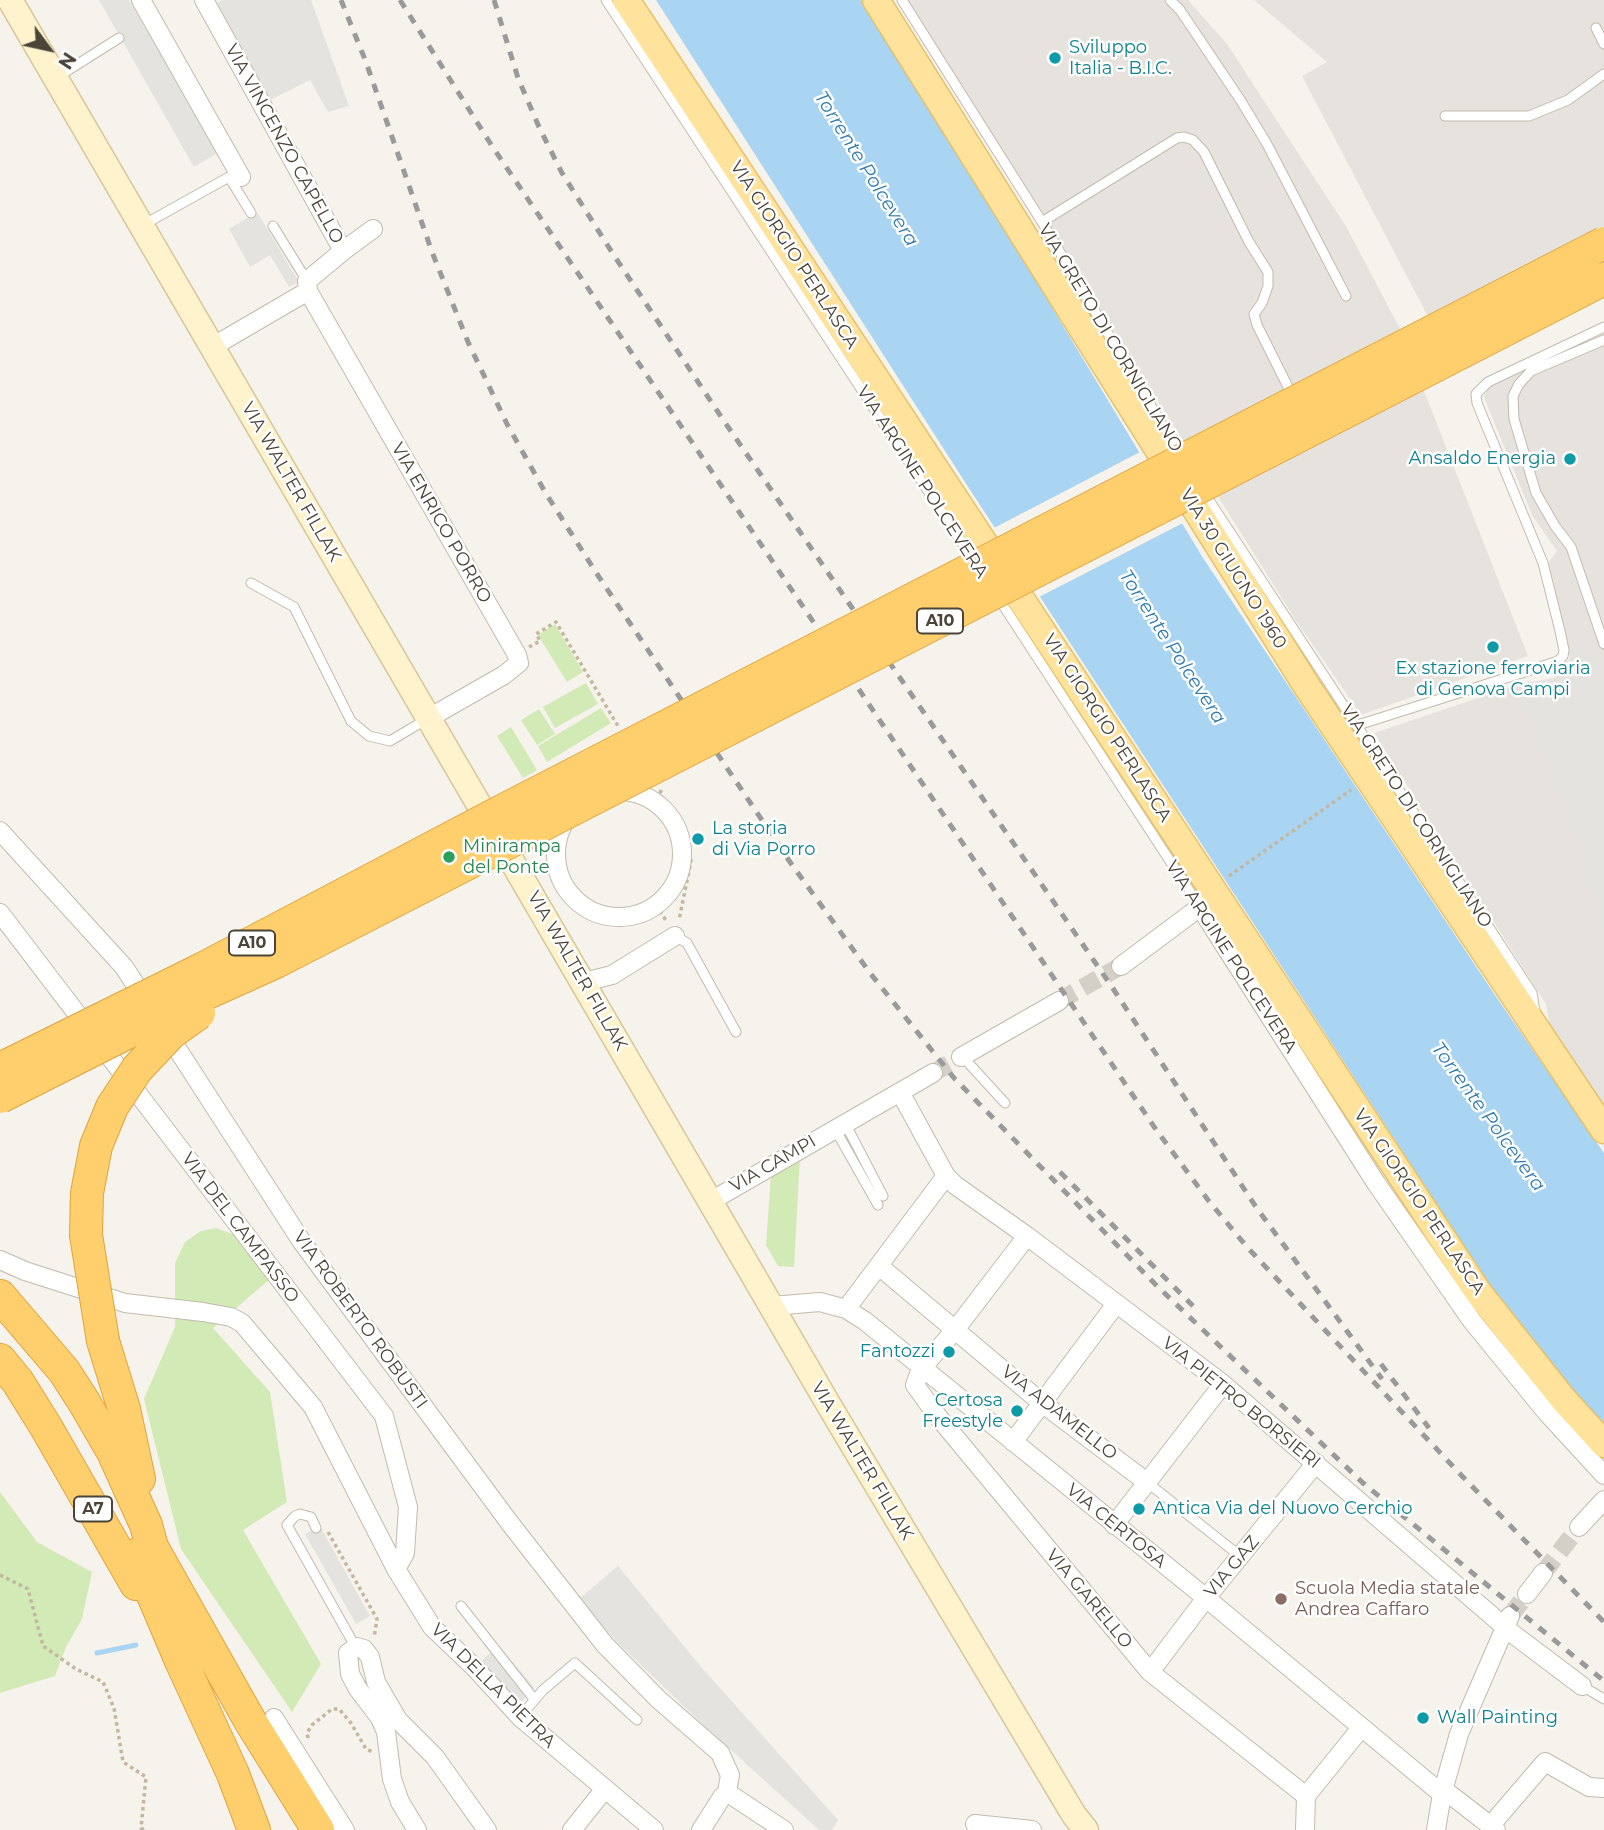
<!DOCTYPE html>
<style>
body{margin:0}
#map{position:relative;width:1604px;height:1830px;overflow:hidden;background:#f6f3ec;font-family:Montserrat,sans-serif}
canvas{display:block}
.north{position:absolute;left:14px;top:14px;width:70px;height:70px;-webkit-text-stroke:5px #fff;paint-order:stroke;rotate:123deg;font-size:19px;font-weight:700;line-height:28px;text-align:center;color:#4b4439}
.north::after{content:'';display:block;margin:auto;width:24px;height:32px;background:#4b4439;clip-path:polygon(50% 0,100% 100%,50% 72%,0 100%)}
</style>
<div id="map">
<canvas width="1604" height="1830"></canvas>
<div class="north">N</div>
</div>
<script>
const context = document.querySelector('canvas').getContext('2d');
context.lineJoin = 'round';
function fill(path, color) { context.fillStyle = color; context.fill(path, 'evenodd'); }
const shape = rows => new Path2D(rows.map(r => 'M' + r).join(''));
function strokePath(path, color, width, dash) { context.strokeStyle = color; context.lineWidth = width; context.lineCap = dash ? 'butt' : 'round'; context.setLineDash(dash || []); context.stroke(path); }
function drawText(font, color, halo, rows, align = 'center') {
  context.font = font + ' Montserrat,sans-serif'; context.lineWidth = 5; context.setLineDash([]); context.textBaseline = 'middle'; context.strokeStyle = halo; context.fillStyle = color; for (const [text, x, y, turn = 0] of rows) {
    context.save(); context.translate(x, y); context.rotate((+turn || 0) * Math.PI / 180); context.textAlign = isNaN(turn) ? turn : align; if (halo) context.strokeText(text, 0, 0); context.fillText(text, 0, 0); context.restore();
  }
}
const industrial = shape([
 [906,0,1188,0,1227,44,1347,228,1399,327,1528,656,1361,715,1295,619],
 [1254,0,1604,0,1604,285,1445,349,1302,76,1327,62],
 [1604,332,1604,1109,1551,1034,1546,1004,1374,733,1517,685,1554,678,1570,658,1549,562,1557,551,1532,515,1484,397,1490,386]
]);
const green = shape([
 [555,624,583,672,567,682,538,635],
 [586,683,598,704,555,728,543,707],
 [601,708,611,723,547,762,538,746],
 [539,709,555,734,537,745,521,720],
 [511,727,537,770,523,778,497,736],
 [800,1157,794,1267,778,1266,766,1245,771,1174],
 [216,1228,235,1235,271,1278,213,1328,270,1392,287,1502,243,1530,321,1664,292,1712,181,1549,144,1399,175,1327,175,1263,185,1242,201,1231],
 [0,1492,37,1542,92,1572,82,1619,66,1647,55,1676,0,1693]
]);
const parking = shape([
 [99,0,129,0,218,153,194,167],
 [222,0,311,0,349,106,328,112,310,80,266,102,212,6],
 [257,212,299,282,289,287,270,255,250,267,229,229],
 [1576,654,1597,656,1604,684,1604,932,1581,844,1517,685,1554,678],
 [320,1526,370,1616,356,1624,305,1534],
 [618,1566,702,1668,838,1820,832,1830,819,1830,699,1721,616,1641,579,1599],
 [475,1618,534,1687,517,1708,478,1664,490,1653,469,1623]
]);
const water = shape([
 [656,0,861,0,954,145,1203,558,1499,1001,1604,1153,1604,1425,1564,1380,1493,1290,963,479]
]);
const pier = shape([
 [1142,451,1185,522,1037,598,992,529]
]);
const stream = shape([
 [97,1653,136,1645]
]);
const streetTunnel = shape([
 [1059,1001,1121,966],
 [933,1073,961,1057],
 [1543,1573,1579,1527],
 [1510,1616,1527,1594]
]);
const path = shape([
 [529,647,540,641,536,634,556,622,618,726],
 [661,790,660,794,687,838,691,861,679,920],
 [1229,876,1351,790],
 [656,905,667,922],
 [328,1532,377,1619,374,1638],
 [0,1575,28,1589,43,1646,76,1669,103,1682,114,1708,123,1762,146,1777,141,1828,144,1830],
 [308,1738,307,1733,312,1725,332,1709,339,1709,351,1723,366,1749,373,1752]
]);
const lane = shape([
 [606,0,974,561],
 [902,0,1042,222,1180,455],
 [1170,0,1180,10,1241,101,1267,144,1346,296],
 [1596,28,1604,44],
 [56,78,119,38],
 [1445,116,1529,116,1568,100,1604,74],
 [1042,222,1177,138,1184,137,1193,140,1204,152,1249,242,1268,272,1268,286,1262,303,1254,314,1257,325,1293,397],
 [143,225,229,177,251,213],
 [273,226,307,281],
 [1604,340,1531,371,1519,384,1513,396,1514,419,1536,493,1555,526,1571,547,1604,644],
 [1203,491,1532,993,1535,1012],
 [251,583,294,607,351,721,369,736,390,741,427,719],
 [997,596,1200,907],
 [1358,725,1531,670,1558,661,1563,656,1564,650,1560,631,1543,563,1477,403,1476,394,1488,382,1604,327],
 [675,936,687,943,736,1032],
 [962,1056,1005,1103],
 [845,1123,883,1196],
 [835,1129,878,1205],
 [1148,1483,1240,1556],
 [316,1528,311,1517,300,1514,295,1516,287,1525,356,1648],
 [461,1606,534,1699],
 [1582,1686,1604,1699],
 [520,1717,543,1690,575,1663,637,1720]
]);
const street = shape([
 [141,0,241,177],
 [204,0,343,251],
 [373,229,343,251,307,281,308,291,517,655,519,663,504,675,429,718],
 [212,347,308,291],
 [1369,777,1390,775],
 '556 854a63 63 0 1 1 126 0a63 63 0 1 1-126 0Z',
 [0,831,124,967,148,1004],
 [1200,907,1376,1183,1472,1321,1547,1413,1604,1475],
 [0,913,384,1416,408,1507,405,1553,396,1569],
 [1121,966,1208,901],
 [584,982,612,975,675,936],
 [165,1030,302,1242,509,1522,605,1645,658,1699,720,1753,730,1775,727,1792,728,1793],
 [961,1057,1059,1001],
 [900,1092,946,1176,955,1185,1027,1236,1223,1384,1513,1634,1582,1686],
 [711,1201,933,1073],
 [1027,1236,955,1330,921,1369,915,1385,935,1413,1150,1672,1306,1796],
 [0,1260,25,1271,125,1303,203,1312,231,1317,242,1323,313,1407,396,1569,432,1627,475,1668,520,1717,654,1830],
 [879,1266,1042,1403,1148,1483],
 [772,1306,820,1302,846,1309,865,1321,1206,1598,1442,1794],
 [846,1309,946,1176],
 [1013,1442,1116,1304],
 [1114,1525,1223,1384],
 [1579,1527,1604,1500],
 [1527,1594,1543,1573],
 [1150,1672,1206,1598,1316,1463],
 [274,1718,345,1830],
 [1443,1789,1496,1830],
 [975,1824,1032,1830],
 [1491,1825,1545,1762,1589,1787,1604,1788],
 [417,1830,400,1802,392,1779,386,1732,380,1718,358,1689,350,1674,348,1653,357,1647,364,1649,370,1657,376,1682,398,1720,435,1757,487,1830],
 [572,1830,604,1790],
 [701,1830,722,1797,728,1793,784,1830],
 [1305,1830,1306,1796,1361,1728],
 [1436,1830,1442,1794,1459,1734,1510,1616]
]);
const secondary = shape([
 [10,0,830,1407,1074,1815,1086,1830]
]);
const primary = shape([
 [626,0,1478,1292,1563,1399,1604,1444],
 [876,0,1308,688,1604,1130]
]);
const highway = shape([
 [0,1296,64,1371,84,1402,113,1452,146,1525,152,1547,179,1595,249,1719,318,1830],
 [103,1341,124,1409,139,1479],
 [0,1360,18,1382,46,1427,136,1584],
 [136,1555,181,1661,233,1774,254,1830]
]);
const rail = shape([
 [341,0,366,62,432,252,468,342,507,424,545,492,597,574,790,862,870,973,954,1078,1155,1284,1363,1483,1604,1681],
 [400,0,492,146,1157,1131,1208,1200,1247,1247,1462,1476,1604,1622],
 [494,0,518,78,539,127,562,173,613,254,724,421,1114,990,1256,1207,1382,1379],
 [1060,1172,1193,1306],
 [1381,1364,1429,1428]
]);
const highwayBridge = shape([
 [0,1069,204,968,500,812,1604,243],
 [0,1097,194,999,276,962,1604,279],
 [103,1341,86,1235,87,1193,96,1146,112,1107,137,1069,171,1033,199,1013]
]);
const markers = [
 [1055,58,7,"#0f9aa8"],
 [1570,459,7,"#0f9aa8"],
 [1493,647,7,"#0f9aa8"],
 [698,839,7,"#0f9aa8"],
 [449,857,7,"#2e9e5b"],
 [949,1352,7,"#0f9aa8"],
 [1017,1411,7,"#0f9aa8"],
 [1139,1509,7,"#0f9aa8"],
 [1281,1599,7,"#8d6e63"],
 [1423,1718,7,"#0f9aa8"]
];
const shields = [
 [940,621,46],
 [252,943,46],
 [93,1509,38]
];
const shieldNames = [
 ["A10",940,621],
 ["A10",252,943],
 ["A7",93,1509]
];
const cultureNames = [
 ["Sviluppo",1069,48],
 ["Italia - B.I.C.",1069,69],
 ["Ansaldo Energia",1556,459,"right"],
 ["Ex stazione ferroviaria",1493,669,"center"],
 ["di Genova Campi",1493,690,"center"],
 ["La storia",712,829],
 ["di Via Porro",712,850],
 ["Fantozzi",935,1352,"right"],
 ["Certosa",1003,1401,"right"],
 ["Freestyle",1003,1422,"right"],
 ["Antica Via del Nuovo Cerchio",1153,1509],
 ["Wall Painting",1437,1718]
];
const streetNames = [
 ["VIA VINCENZO CAPELLO",284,144,61],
 ["VIA GIORGIO PERLASCA",794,255,57],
 ["VIA GRETO DI CORNIGLIANO",1110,338,59],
 ["VIA WALTER FILLAK",291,482,60],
 ["VIA ARGINE POLCEVERA",922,482,57],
 ["VIA ENRICO PORRO",441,523,60],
 ["VIA 30 GIUGNO 1960",1233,569,58],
 ["VIA GIORGIO PERLASCA",1107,728,57],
 ["VIA GRETO DI CORNIGLIANO",1416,816,57],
 ["VIA ARGINE POLCEVERA",1231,957,57],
 ["VIA WALTER FILLAK",577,971,60],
 ["VIA CAMPI",773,1164,-30],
 ["VIA GIORGIO PERLASCA",1419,1202,56],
 ["VIA DEL CAMPASSO",240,1228,53],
 ["VIA ROBERTO ROBUSTI",360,1320,54],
 ["VIA PIETRO BORSIERI",1241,1403,39],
 ["VIA ADAMELLO",1059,1413,38],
 ["VIA WALTER FILLAK",862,1461,59],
 ["VIA CERTOSA",1116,1526,39],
 ["VIA GAZ",1232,1567,-50],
 ["VIA GARELLO",1089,1599,50],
 ["VIA DELLA PIETRA",493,1686,45]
];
const leisureNames = [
 ["Minirampa",463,847],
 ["del Ponte",463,868]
];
const educationNames = [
 ["Scuola Media statale",1295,1589],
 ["Andrea Caffaro",1295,1610]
];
const waterNames = [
 ["Torrente Polcevera",866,169,58],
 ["Torrente Polcevera",1172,647,57],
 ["Torrente Polcevera",1488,1117,54]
];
fill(industrial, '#e6e2dd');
fill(green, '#d2eab5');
fill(parking, '#e5e3e0');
fill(water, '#a9d4f2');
fill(pier, '#f6f3ec');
strokePath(stream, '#a9d4f2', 5);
strokePath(streetTunnel, '#d4d0c8', 18, [18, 9]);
strokePath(lane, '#c2bbae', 11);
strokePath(street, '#c2bbae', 20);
strokePath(secondary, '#d6c79b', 27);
strokePath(primary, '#e6c16a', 29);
strokePath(highway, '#e0a43c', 34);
strokePath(path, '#c4b79f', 3.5, [3.5, 3.5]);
strokePath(lane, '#fff', 9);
strokePath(street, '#fff', 18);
strokePath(secondary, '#fff3cd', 24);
strokePath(primary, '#ffe39c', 26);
strokePath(highway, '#ffcf6e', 32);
strokePath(rail, '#9a9a9a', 5, [9, 9]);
strokePath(highwayBridge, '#e0a43c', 34, []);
strokePath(highwayBridge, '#ffcf6e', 32);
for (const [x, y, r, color] of markers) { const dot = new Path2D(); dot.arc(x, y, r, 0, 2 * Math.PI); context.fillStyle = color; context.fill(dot); strokePath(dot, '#fff', 2.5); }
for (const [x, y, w] of shields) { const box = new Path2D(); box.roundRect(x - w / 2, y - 12.5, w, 25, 5); context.fillStyle = '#fff'; context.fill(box); strokePath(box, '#4b4439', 2); }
drawText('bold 16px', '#4b4439', null, shieldNames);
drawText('18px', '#0d838f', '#fff', cultureNames, 'left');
drawText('18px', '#4b4439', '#fff', streetNames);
drawText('18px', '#27864d', '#fff', leisureNames, 'left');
drawText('18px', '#785e54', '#fff', educationNames, 'left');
drawText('italic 19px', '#2e7ab2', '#fff', waterNames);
</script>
